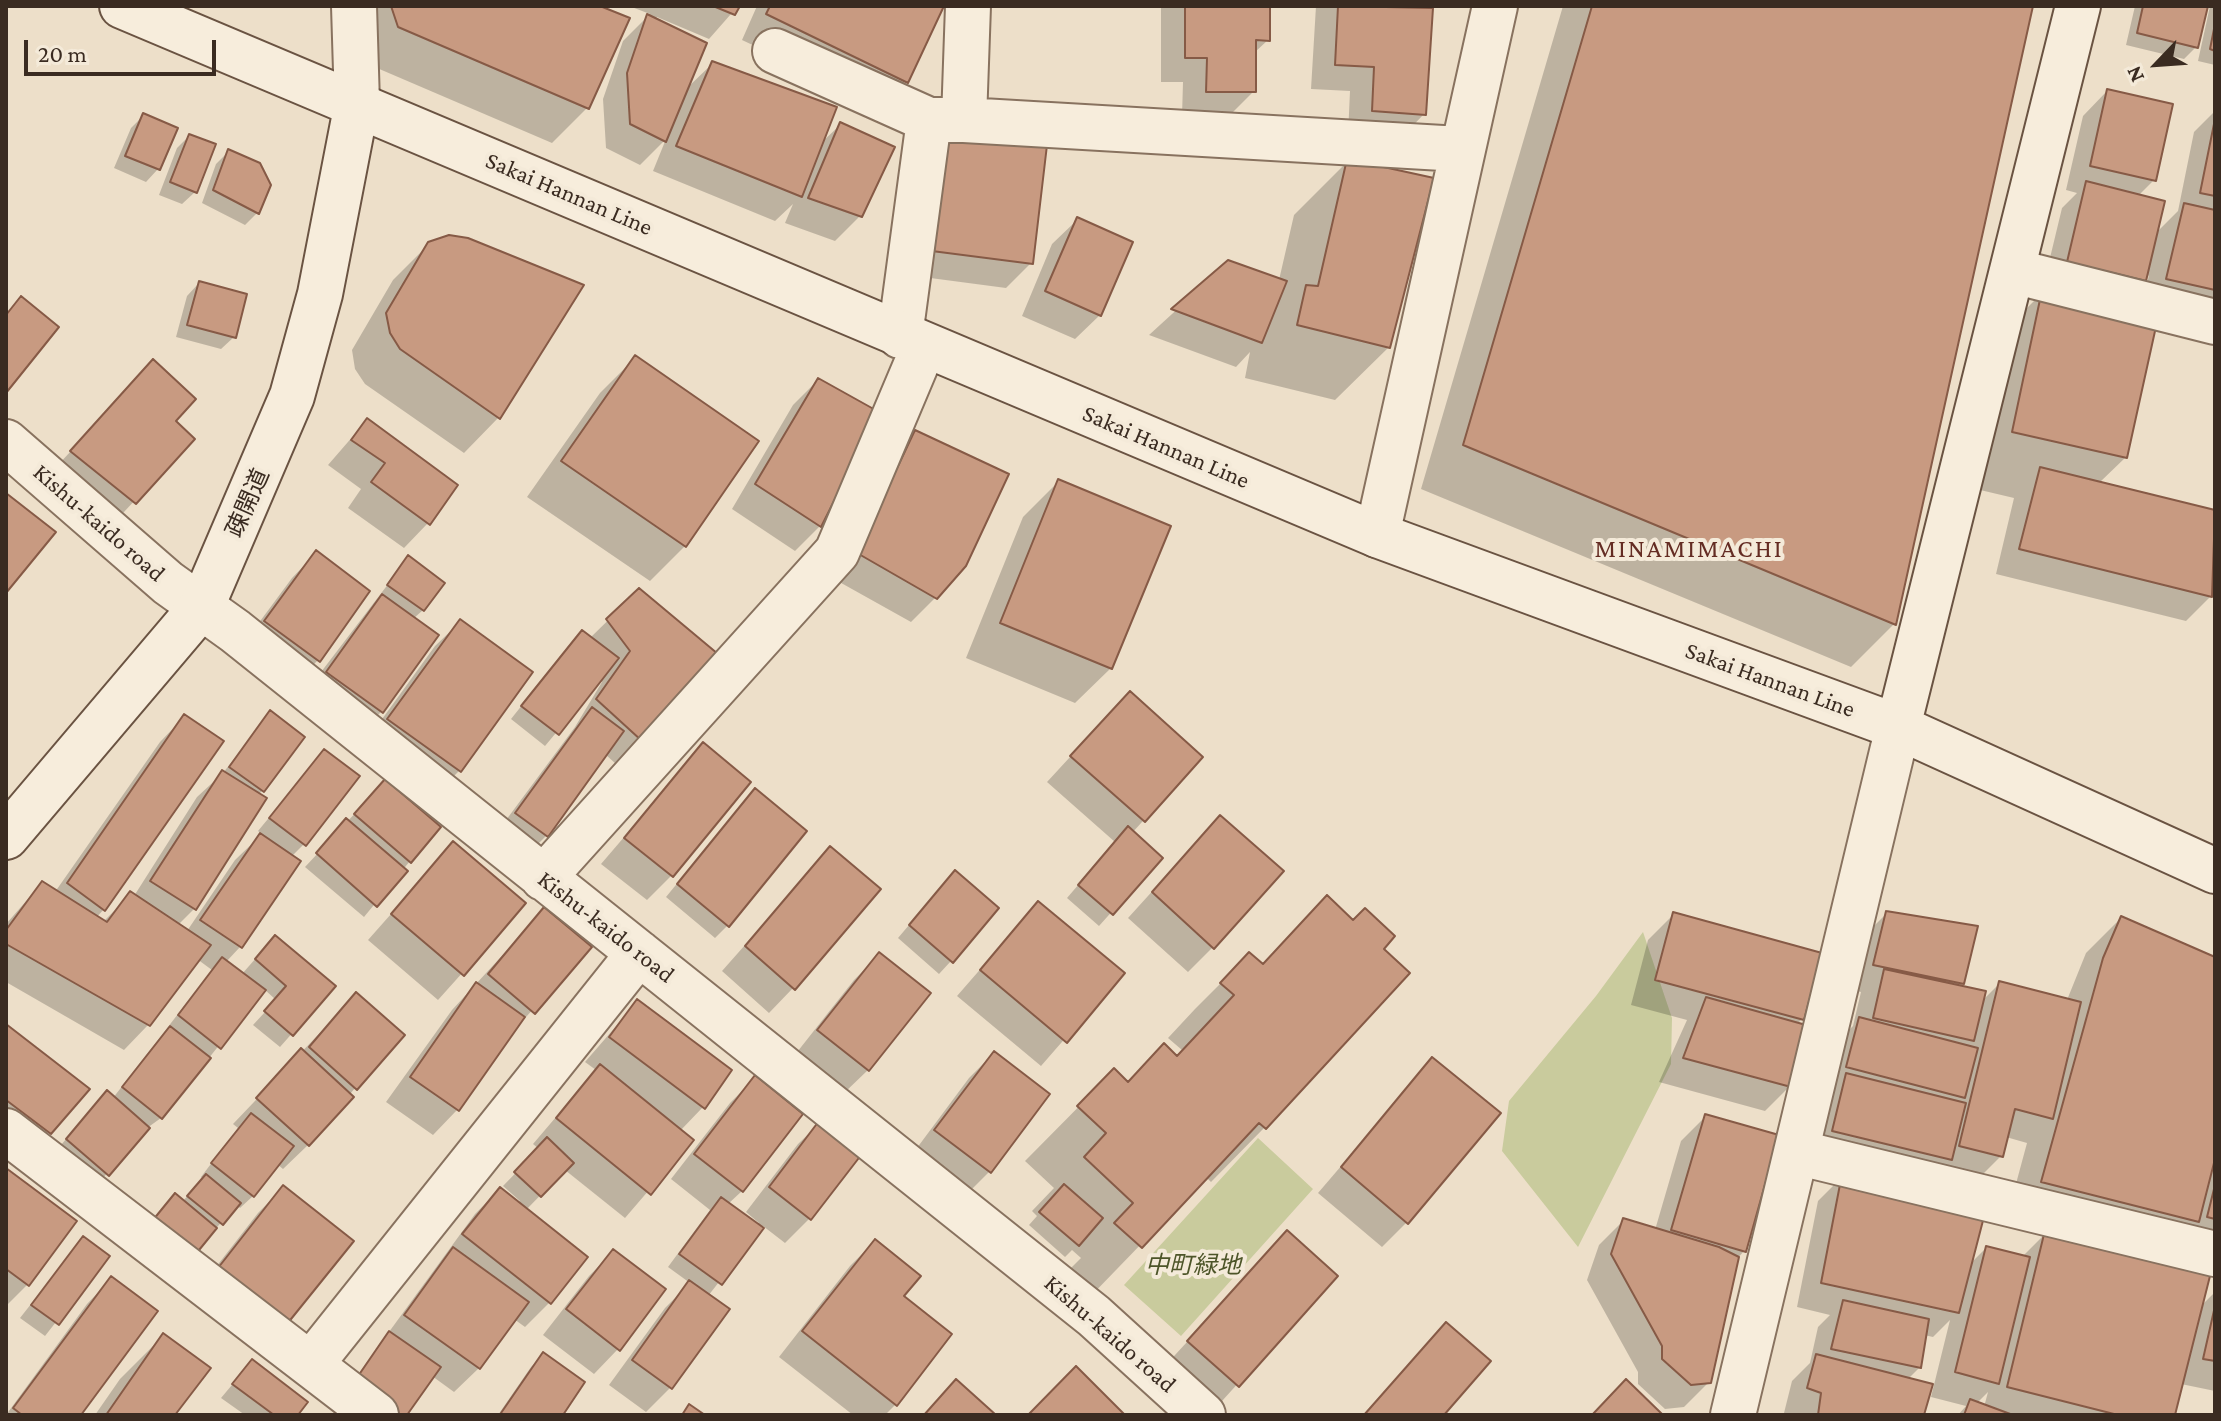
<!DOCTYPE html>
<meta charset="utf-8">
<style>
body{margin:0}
#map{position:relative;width:2221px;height:1421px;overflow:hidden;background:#eddfc9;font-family:"Crimson Pro",serif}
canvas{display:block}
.frame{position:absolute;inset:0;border:8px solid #3a2b21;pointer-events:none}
.north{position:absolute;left:2117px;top:24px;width:80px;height:80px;-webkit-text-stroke:6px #f4ead9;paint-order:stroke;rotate:245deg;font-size:22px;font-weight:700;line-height:32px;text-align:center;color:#3a2b21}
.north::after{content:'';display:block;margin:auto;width:28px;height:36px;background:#3a2b21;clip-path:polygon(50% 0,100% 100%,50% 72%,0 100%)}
.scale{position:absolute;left:24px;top:40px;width:192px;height:36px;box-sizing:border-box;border:4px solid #3a2b21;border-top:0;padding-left:10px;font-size:24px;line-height:28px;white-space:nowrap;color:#3a2b21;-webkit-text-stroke:6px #f4ead9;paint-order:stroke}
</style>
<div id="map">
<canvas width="2221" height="1421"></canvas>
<div class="frame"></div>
<div class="north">N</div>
<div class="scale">20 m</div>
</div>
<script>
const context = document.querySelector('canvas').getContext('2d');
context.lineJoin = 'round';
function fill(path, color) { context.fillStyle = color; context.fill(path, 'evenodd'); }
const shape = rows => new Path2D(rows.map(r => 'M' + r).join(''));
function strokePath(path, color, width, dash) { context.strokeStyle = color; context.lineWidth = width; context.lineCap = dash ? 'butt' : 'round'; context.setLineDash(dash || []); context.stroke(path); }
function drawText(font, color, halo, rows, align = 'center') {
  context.font = font + ' "Crimson Pro","Noto Sans JP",serif'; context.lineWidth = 8; context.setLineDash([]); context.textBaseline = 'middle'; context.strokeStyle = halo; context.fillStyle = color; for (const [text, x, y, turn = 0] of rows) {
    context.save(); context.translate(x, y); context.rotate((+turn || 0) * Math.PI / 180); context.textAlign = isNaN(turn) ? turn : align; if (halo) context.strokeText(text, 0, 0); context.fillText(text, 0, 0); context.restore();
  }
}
const green = shape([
 [1643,932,1672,1018,1671,1064,1578,1247,1502,1151,1509,1101,1596,996],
 [1258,1138,1313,1189,1181,1336,1124,1285]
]);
const shadow = shape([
 [360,6,594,6,587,108,552,143,363,62],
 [629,6,738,6,709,39,657,17,655,20,685,90,713,63,820,144,840,125,860,216,835,241,785,223,793,204,775,221,653,171,666,139,640,165,606,148,603,99,623,41,650,14],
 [757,6,942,6,906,81,882,106,742,40],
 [1161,6,1268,6,1268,40,1254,53,1254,91,1229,116,1182,116,1183,82,1161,82],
 [1316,6,1406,6,1424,114,1400,139,1348,135,1350,91,1311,89],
 [1563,6,2031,6,1894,624,1851,667,1421,489],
 [2135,6,2206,6,2196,47,2184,59,2126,45],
 [2210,6,2215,6,2215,65,2198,61],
 [2107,91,2154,180,2138,196,2155,234,2178,211,2194,132,2215,111,2215,321,2143,304,2149,275,2119,305,2043,287,2062,208,2077,193,2066,190,2083,116],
 [143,116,158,169,146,182,114,168,131,128],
 [189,136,213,145,195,192,182,204,159,195,177,148],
 [228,152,257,213,245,225,202,203,216,164],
 [1348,161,1389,347,1335,400,1245,378,1250,352,1236,367,1149,335,1229,262,1279,280,1294,215],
 [910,167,1031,263,1006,288,900,274],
 [1077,220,1100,315,1075,339,1022,316,1052,244],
 [429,244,499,417,464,453,365,384,355,369,352,350,393,280],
 [199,283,234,337,221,349,176,337,187,296],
 [2043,292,2126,457,2099,483,2215,512,2215,578,2211,596,2186,621,1996,574,2014,498,1959,485,1989,346],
 [635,358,756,442,685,546,650,581,527,497,600,393],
 [153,362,173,421,192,439,110,527,47,477],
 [818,380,820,526,795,551,732,509,793,405],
 [367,420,428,523,404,548,348,508,361,489,328,465],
 [915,432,936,597,911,622,834,579,891,457],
 [1058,482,1111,668,1075,703,966,658,1023,517],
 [316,553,318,660,294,685,241,647,292,578],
 [408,558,423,610,413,619,436,636,381,712,356,737,302,697],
 [639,590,716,654,616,764,605,754,547,835,522,860,492,839,575,727,602,682,600,680,545,746,511,719,570,645,590,638],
 [460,622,530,673,459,771,434,796,364,744,435,646],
 [270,713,262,791,258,795,264,799,194,909,178,925,187,931,235,860,262,834,258,831,324,751,304,844,291,857,298,862,240,947,226,962,242,974,263,950,333,987,280,1047,253,1025,276,1000,264,989,161,1118,147,1128,95,1187,55,1152,95,1105,113,1098,212,970,197,959,148,1025,124,1050,6,982,6,924,42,883,55,892,160,742,184,717,104,909,96,918,103,922,131,894,134,896,197,797,223,773],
 [1105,719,1200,758,1132,833,1160,858,1099,926,1067,898,1115,842,1047,782],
 [703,745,671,876,647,900,601,864],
 [373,794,410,861,364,917,305,867],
 [743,803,728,925,715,938,666,897],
 [1196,843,1213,947,1188,972,1128,918],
 [453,844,524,904,438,1000,368,940],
 [830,849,793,988,769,1013,722,971],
 [943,885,951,961,939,974,898,938],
 [1327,898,1408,973,1264,1128,1211,1182,1206,1177,1087,1300,1062,1277,1081,1258,1072,1250,1065,1257,1029,1225,1037,1216,1032,1211,1054,1188,1025,1161,1114,1071,1127,1083,1175,1057,1182,1050,1168,1038,1195,1009,1249,955,1261,965],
 [1038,903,1122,973,1041,1066,957,996],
 [545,909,589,947,508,1037,457,1110,433,1135,386,1102,452,1010],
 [1887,913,1962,983,1958,987,1981,1002,1999,984,2067,1000,2086,953,2121,918,2215,959,2215,1248,2007,1217,2027,1143,2006,1137,2001,1156,1976,1181,1809,1156,1835,1044,1853,1026,1861,992,1850,989,1862,938],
 [1673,915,1802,1019,1797,1024,1790,1086,1765,1111,1659,1082,1687,1020,1631,1005,1648,940],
 [879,955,868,1070,843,1094,794,1056,854,980],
 [356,995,355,1088,308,1145,283,1169,277,1164,253,1196,240,1208,237,1205,209,1236,142,1233,175,1196,182,1202,203,1179,201,1177,238,1128,233,1124],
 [637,1002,703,1107,680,1131,692,1140,625,1218,565,1170,526,1210,549,1303,525,1327,514,1319,479,1368,454,1392,432,1376,404,1415,370,1415,343,1395,475,1214,500,1189,518,1204,520,1201,503,1186,539,1149,533,1144,596,1070,585,1062],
 [6,1026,49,1133,25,1157,6,1143],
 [994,1053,989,1172,965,1196,911,1156,969,1078],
 [1432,1060,1407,1222,1382,1247,1318,1193],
 [755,1078,742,1191,728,1204,757,1226,759,1223,746,1212,798,1144,823,1120,810,1218,785,1243,763,1226,708,1296,670,1388,646,1412,609,1385,665,1308,690,1283,668,1267,710,1210,671,1179,730,1103],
 [1706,1116,1744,1251,1737,1259,1709,1382,1684,1407,1665,1409,1638,1384,1638,1372,1587,1280,1599,1245,1624,1220,1655,1230,1681,1141],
 [6,1171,74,1221,27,1285,6,1306],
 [1842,1177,1970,1264,1986,1248,2022,1257,2046,1233,2200,1307,2215,1292,2215,1391,2181,1384,2173,1415,1958,1415,1966,1406,1931,1397,1950,1320,1933,1337,1924,1335,1920,1367,1907,1380,1922,1415,1784,1413,1792,1381,1810,1363,1818,1327,1830,1315,1797,1307,1818,1201],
 [1988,1392,1984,1407,1976,1404],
 [283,1188,351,1241,195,1294,258,1213],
 [1287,1233,1335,1276,1213,1411,1164,1367],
 [83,1238,107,1257,45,1336,20,1318],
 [875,1241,901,1297,896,1404,885,1415,853,1415,779,1357,850,1266],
 [614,1251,618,1349,594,1374,543,1335,589,1276],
 [111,1279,78,1415,6,1415,87,1304],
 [1446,1325,1441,1415,1363,1415,1422,1349],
 [164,1335,173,1415,95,1415,120,1379],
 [543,1355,560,1415,498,1415,531,1367],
 [252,1361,296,1415,245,1415,221,1398]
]);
const building = shape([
 [391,6,600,6,630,18,589,109,398,27,391,6],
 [713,6,740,6,735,15,713,6],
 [770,6,944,6,908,83,766,14,770,6],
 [1185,6,1270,6,1270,41,1256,40,1256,92,1206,92,1207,58,1185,58,1185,6],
 [1338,6,1433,8,1426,115,1372,111,1374,67,1335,65,1338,6],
 [1592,6,2033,6,1896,625,1463,445,1592,6],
 [2143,6,2208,6,2198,48,2137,33,2143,6],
 [647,14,707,43,666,142,630,124,627,73,647,14],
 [2215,24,2215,51,2210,49,2215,24],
 [712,61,837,107,802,197,676,146,712,61],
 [2107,89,2173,104,2156,181,2090,166,2107,89],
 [143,113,178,128,160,170,125,156,143,113],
 [2215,119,2215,196,2200,193,2215,119],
 [840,122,895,147,862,217,808,198,840,122],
 [189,134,216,144,197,193,170,182,189,134],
 [934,140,1047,145,1033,264,924,250,934,140],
 [228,149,260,163,271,185,259,214,213,190,228,149],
 [1347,159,1434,178,1390,348,1297,325,1306,285,1318,286,1347,159],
 [2086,181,2165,201,2146,281,2067,262,2086,181],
 [2184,203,2215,210,2215,290,2166,279,2184,203],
 [1077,217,1133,242,1101,316,1045,291,1077,217],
 [449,235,468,238,584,285,500,419,400,349,390,333,386,313,428,242,449,235],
 [1228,260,1287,281,1262,343,1171,309,1228,260],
 [199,281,247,294,236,338,187,325,199,281],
 [2042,290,2157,322,2127,458,2012,432,2042,290],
 [21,296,59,327,6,393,6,315,21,296],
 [635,355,759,441,686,547,561,461,635,355],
 [153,359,196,399,176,421,195,439,136,504,70,451,153,359],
 [818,378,879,412,821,527,755,484,818,378],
 [367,418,458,485,430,525,371,482,385,463,351,440,367,418],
 [915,430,1009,474,966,566,937,599,857,553,915,430],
 [2040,467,2215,510,2212,597,2019,549,2040,467],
 [1058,479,1171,526,1112,669,1000,623,1058,479],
 [6,493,56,532,6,593,6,493],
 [316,550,370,591,320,662,264,621,316,550],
 [408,555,445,583,424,611,387,585,408,555],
 [639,588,718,654,642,741,596,699,630,651,606,619,639,588],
 [382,594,439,635,383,713,326,672,382,594],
 [460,619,533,672,461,772,387,719,460,619],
 [582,630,619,658,559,735,521,706,582,630],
 [1130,691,1203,757,1145,822,1070,756,1130,691],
 [592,707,624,731,548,837,515,813,592,707],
 [270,710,305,737,264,792,229,767,270,710],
 [184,714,224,741,105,911,67,883,184,714],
 [703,742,751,782,673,877,624,838,703,742],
 [324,749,360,776,306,846,269,818,324,749],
 [222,770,267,798,196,910,150,881,222,770],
 [385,779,441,827,411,863,354,814,385,779],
 [755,788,807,831,729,927,677,884,755,788],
 [1220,815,1284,871,1214,949,1152,892,1220,815],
 [346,818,408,871,377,907,316,853,346,818],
 [1128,826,1163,858,1113,915,1078,885,1128,826],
 [260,833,301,861,242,948,200,920,260,833],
 [453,841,526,903,464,976,391,914,453,841],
 [830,846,881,889,795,990,745,946,830,846],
 [955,870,999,908,953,963,909,925,955,870],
 [42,881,107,922,130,891,211,945,150,1026,6,944,6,930,42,881],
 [1327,895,1353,920,1365,908,1395,936,1384,949,1410,973,1266,1129,1259,1123,1142,1248,1114,1223,1133,1203,1084,1157,1106,1133,1077,1106,1114,1068,1128,1082,1164,1043,1177,1056,1234,995,1220,983,1249,952,1263,964,1327,895],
 [1038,901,1125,973,1067,1043,980,970,1038,901],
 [544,907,592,947,535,1014,488,974,544,907],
 [1886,911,1978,926,1964,984,1873,965,1886,911],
 [1673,912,1822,953,1804,1020,1655,980,1673,912],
 [2121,916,2215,957,2215,1159,2199,1222,2041,1182,2103,958,2121,916],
 [275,935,336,986,293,1036,264,1011,286,986,255,959,275,935],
 [879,952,931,993,869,1071,817,1030,879,952],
 [222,957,266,990,221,1049,178,1015,222,957],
 [1884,969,1986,991,1974,1041,1873,1018,1884,969],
 [1999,981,2081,1002,2053,1119,2015,1109,2003,1157,1959,1146,1999,981],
 [476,982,525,1017,459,1111,410,1077,476,982],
 [356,992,405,1035,357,1090,309,1047,356,992],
 [1706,997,1806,1025,1791,1087,1683,1058,1706,997],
 [637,999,732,1070,705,1109,609,1037,637,999],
 [1859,1017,1978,1048,1965,1098,1846,1067,1859,1017],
 [6,1024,90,1089,51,1134,6,1100,6,1024],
 [170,1026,211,1058,162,1119,122,1087,170,1026],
 [301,1048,354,1097,309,1146,256,1098,301,1048],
 [994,1051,1050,1094,991,1173,934,1130,994,1051],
 [1432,1057,1501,1113,1408,1224,1341,1167,1432,1057],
 [600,1064,694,1140,651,1195,556,1118,600,1064],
 [1846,1073,1966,1103,1952,1160,1832,1131,1846,1073],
 [755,1075,803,1114,743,1192,694,1154,755,1075],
 [107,1090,150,1128,109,1176,66,1139,107,1090],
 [251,1113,294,1146,254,1197,211,1163,251,1113],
 [1705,1114,1779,1135,1746,1252,1671,1230,1705,1114],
 [822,1117,865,1150,811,1220,769,1187,822,1117],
 [547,1137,574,1163,541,1197,514,1172,547,1137],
 [6,1168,77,1221,29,1286,6,1269,6,1168],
 [206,1174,241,1203,223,1225,187,1196,206,1174],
 [1842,1174,1986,1209,1959,1313,1821,1283,1842,1174],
 [1064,1184,1103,1218,1079,1246,1039,1212,1064,1184],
 [283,1185,354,1241,287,1324,218,1268,283,1185],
 [2215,1185,2215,1219,2207,1217,2215,1185],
 [500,1187,588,1257,551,1304,462,1234,500,1187],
 [175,1193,217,1228,195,1255,153,1220,175,1193],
 [721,1197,764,1228,722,1285,679,1254,721,1197],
 [1623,1218,1719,1247,1739,1257,1711,1383,1691,1385,1662,1359,1662,1346,1611,1254,1623,1218],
 [1287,1230,1338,1276,1239,1387,1187,1341,1287,1230],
 [2045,1230,2211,1272,2175,1415,2118,1415,2007,1387,2045,1230],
 [83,1236,110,1256,59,1325,31,1305,83,1236],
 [875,1239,921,1276,904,1296,952,1334,897,1406,802,1331,875,1239],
 [1986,1246,2030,1257,1999,1384,1955,1372,1986,1246],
 [453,1247,529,1302,480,1369,404,1315,453,1247],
 [613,1249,666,1289,620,1351,566,1309,613,1249],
 [111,1276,158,1311,81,1415,22,1415,13,1408,111,1276],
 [689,1280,730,1309,672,1389,632,1360,689,1280],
 [1843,1300,1929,1319,1921,1368,1831,1349,1843,1300],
 [2215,1306,2215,1361,2203,1359,2215,1306],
 [1446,1322,1491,1361,1444,1415,1364,1415,1446,1322],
 [389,1331,441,1367,407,1415,400,1415,354,1382,389,1331],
 [163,1333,211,1368,175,1415,106,1415,163,1333],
 [543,1352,585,1382,563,1415,503,1415,501,1413,543,1352],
 [1816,1354,1933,1384,1924,1415,1818,1415,1821,1393,1807,1388,1816,1354],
 [252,1359,308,1402,298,1415,274,1415,232,1384,252,1359],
 [1076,1366,1125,1415,1028,1415,1076,1366],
 [956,1379,996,1415,924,1415,956,1379],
 [1626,1379,1663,1415,1592,1415,1626,1379],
 [1970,1399,2013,1415,1964,1415,1970,1399],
 [689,1404,705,1415,682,1415,689,1404]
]);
const street = shape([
 [354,6,357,103],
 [775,51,929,120],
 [964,120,1460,149],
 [2013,271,2215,322],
 [900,336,929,120,964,120,968,6],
 [6,442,168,583,235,631,1094,1316,1203,1415],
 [1377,535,1495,6],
 [543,878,837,552,924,346],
 [6,1131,376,1415],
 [1796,1152,2215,1254],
 [311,1364,639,953],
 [1733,1415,1898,727]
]);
const secondary = shape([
 [122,6,1377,535,1898,727,2215,871],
 [1898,727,2078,6],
 [6,837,202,606,292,396,320,294,357,103]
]);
const streetNames = [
 ["Sakai Hannan Line",569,194,23],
 ["Sakai Hannan Line",1166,447,23],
 ["疎開道",248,503,-66],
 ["Kishu-kaido road",99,523,41],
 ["Sakai Hannan Line",1770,680,20],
 ["Kishu-kaido road",606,927,38],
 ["Kishu-kaido road",1110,1334,41]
];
const parkNames = [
 ["中町緑地",1193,1266]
];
const neighbourhoodNames = [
 ["MINAMIMACHI",1689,549]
];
fill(green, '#c9cb9d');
fill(shadow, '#0003');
fill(building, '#c89a81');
strokePath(building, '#865a46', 2);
strokePath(street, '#88725f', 48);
strokePath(secondary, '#6a5342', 48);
strokePath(street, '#f7eddc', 44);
strokePath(secondary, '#f7eddc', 44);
drawText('24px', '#3a2b21', '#f4ead9', streetNames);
drawText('italic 24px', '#4d5529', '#f4ead9', parkNames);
context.letterSpacing = '2px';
drawText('26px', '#642c23', '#f4ead9', neighbourhoodNames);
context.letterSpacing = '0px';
</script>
